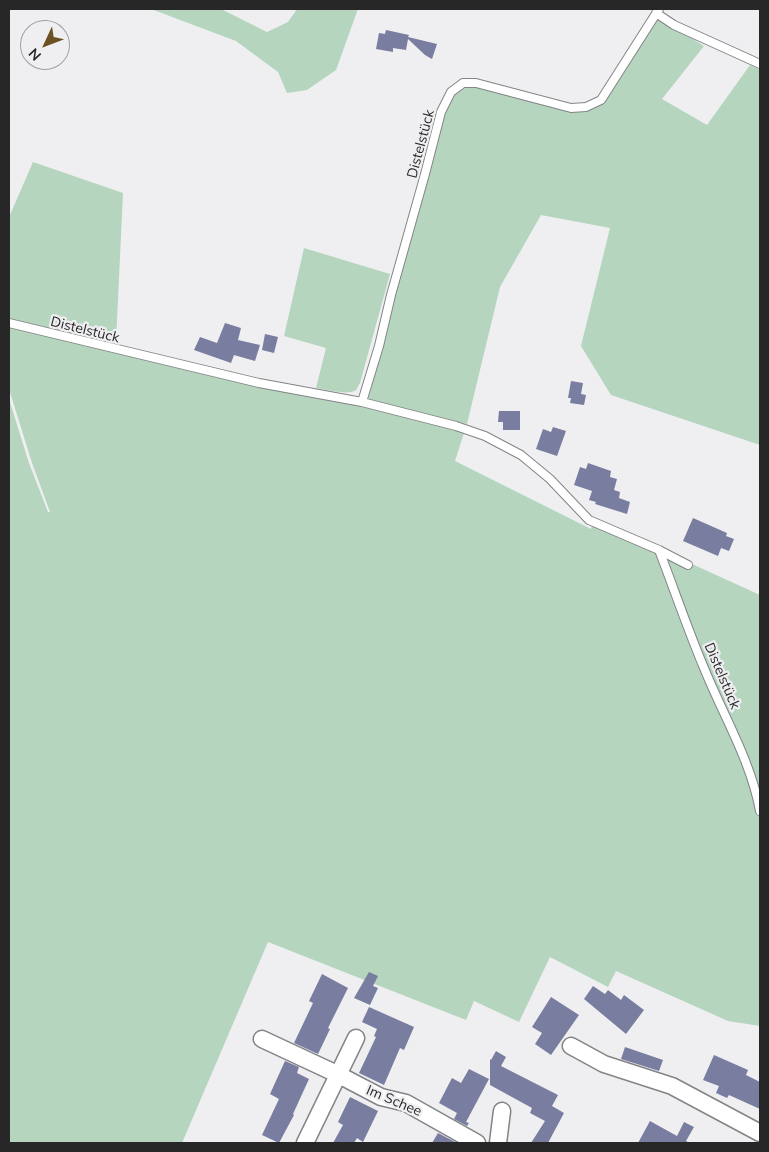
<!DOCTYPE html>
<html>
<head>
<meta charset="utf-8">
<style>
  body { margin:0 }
  #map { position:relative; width:769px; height:1152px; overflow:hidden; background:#efeff2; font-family:Mulish,sans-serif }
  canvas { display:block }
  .frame { position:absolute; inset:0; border:10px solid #272728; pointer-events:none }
  .north { position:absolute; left:20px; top:20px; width:50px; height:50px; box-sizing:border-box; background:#efeff2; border:1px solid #9f9fa1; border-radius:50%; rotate:227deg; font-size:14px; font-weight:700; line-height:20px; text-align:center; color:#272728 }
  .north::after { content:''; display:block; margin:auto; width:18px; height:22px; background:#6c5123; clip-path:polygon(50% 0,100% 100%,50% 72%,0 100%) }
</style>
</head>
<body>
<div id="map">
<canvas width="769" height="1152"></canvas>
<div class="frame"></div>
<div class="north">N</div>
</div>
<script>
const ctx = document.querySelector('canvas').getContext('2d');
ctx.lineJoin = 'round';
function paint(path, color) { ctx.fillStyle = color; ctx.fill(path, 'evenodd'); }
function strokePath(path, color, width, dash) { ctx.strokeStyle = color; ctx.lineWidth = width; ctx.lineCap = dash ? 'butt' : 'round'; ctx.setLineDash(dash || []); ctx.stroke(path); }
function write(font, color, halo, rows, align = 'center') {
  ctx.font = font + ' Mulish,sans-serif'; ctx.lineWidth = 4.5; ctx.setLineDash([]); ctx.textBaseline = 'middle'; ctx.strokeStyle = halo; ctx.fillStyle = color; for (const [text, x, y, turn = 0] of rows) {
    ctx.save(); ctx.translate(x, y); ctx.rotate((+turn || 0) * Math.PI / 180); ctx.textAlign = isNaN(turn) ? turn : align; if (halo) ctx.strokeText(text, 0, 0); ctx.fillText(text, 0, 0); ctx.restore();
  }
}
paint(new Path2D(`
  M 151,9 L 221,9 L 267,32 L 288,22 L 297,9 L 358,9 L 336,70 L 307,90 L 287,93 L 278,72 L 236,41 Z
  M 659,18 L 704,46 L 662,99 L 707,125 L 750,65 L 760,70 L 760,445 L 611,395 L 581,346 L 610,228 L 541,215 L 500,287 L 467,424 L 368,400 L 394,296 L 444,114 C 453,95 453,89 476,86 L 586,110 L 619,75 Z
  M 33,162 L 123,193 L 116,342 L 39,327 L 9,319 L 9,217 Z
  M 304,248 L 390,274 L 360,383 C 358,385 358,388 356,390 C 349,396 324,389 316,388 L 326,348 L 284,336 Z
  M 9,326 C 159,367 314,389 464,433 L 455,461 L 591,529 L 592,524 L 655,551 C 671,591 686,631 702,669 C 723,719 750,767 760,820 L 760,1026 L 728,1021 L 616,971 L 608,987 L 550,957 L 519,1022 L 474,1001 L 466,1020 L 268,942 L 182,1143 L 9,1143 L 9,399 L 29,463 L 48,512 L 50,512 L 32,463 L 9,389 Z
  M 660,552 L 691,567 L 692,564 L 760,595 L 760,805 L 724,709 Z`), '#b5d5bf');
paint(new Path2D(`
  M 386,30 L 409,35 L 408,37 L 437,44 L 432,59 L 425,55 L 408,39 L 406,50 L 393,48 L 393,52 L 376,49 L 379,33 L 385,34 Z
  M 225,323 L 241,328 L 238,340 L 260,345 L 255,361 L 234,355 L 231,363 L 194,350 L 200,337 L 217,343 Z
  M 265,334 L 278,337 L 274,353 L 262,350 Z
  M 571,381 L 583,383 L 581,394 L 586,395 L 584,405 L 570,403 L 571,398 L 568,398 Z
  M 499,411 L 520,411 L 520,430 L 503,430 L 503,422 L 498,422 Z
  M 553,427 L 566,431 L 557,456 L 536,449 L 543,429 L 551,432 Z
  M 588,463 L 611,471 L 610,477 L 617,479 L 614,490 L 620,492 L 619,498 L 630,502 L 627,514 L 595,504 L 596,502 L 589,500 L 592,491 L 574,485 L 580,467 L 586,469 Z
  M 693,518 L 727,533 L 726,536 L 734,539 L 729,551 L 721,548 L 718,556 L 683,541 Z
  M 369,972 L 378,976 L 373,986 L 378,988 L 370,1005 L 354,998 Z
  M 322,974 L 348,988 L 328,1028 L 330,1029 L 318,1054 L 294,1043 L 313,1003 L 309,1001 Z
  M 593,986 L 605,994 L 608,990 L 621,1000 L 624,995 L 644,1010 L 626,1034 L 584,999 Z
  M 551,997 L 579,1015 L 551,1055 L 535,1044 L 542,1033 L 532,1027 Z
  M 369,1007 L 414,1027 L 404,1050 L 400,1048 L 384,1085 L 359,1073 L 376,1037 L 374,1036 L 377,1029 L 362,1022 Z
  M 625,1047 L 663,1060 L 659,1071 L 621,1059 Z
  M 496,1051 L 506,1057 L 501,1066 L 558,1095 L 552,1106 L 564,1113 L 548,1143 L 531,1143 L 545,1121 L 530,1113 L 532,1108 L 490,1085 L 490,1059 L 491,1060 Z
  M 714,1055 L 748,1070 L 746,1075 L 760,1082 L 760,1109 L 729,1095 L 727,1098 L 716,1093 L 719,1086 L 703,1080 Z
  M 285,1061 L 299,1067 L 297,1073 L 309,1079 L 293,1114 L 294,1115 L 279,1143 L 262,1135 L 279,1099 L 270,1094 Z
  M 469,1069 L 489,1079 L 466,1122 L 469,1123 L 467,1126 L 454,1119 L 457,1113 L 439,1103 L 452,1078 L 461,1083 Z
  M 350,1097 L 378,1111 L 363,1142 L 357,1138 L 354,1143 L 333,1143 L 343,1125 L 338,1122 Z
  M 650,1121 L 677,1136 L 684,1122 L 694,1127 L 686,1141 L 690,1143 L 638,1143 Z
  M 438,1133 L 457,1143 L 432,1143 Z`), '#797d9f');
const lane = new Path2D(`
  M 656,13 L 674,25 L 760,64
  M 9,323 L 259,383 L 362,402 L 456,426 L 485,436 L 521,455 L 550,479 L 589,520 L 659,550 L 688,565
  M 362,402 L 379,346 L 391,295 L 425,174 L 441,112 L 451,92 L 463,83 L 476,83 L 571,108 L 586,107 L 601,100 L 659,9
  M 659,550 C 674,589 688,630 704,668 C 723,715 751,761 760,811`);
const street = new Path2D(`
  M 262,1039 L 337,1074 L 381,1097 L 406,1103 L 477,1143
  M 571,1046 L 604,1064 L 672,1086 L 760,1133
  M 305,1143 L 356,1038
  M 498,1143 L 502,1111`);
strokePath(lane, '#838486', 10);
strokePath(street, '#838486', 19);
strokePath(lane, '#fff', 8);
strokePath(street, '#fff', 16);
write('14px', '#272728', '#efeff2', [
  ["Distelstück",421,144,-75],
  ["Distelstück",85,330,14],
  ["Distelstück",722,676,67],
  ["Im Schee",394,1101,23]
]);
</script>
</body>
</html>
